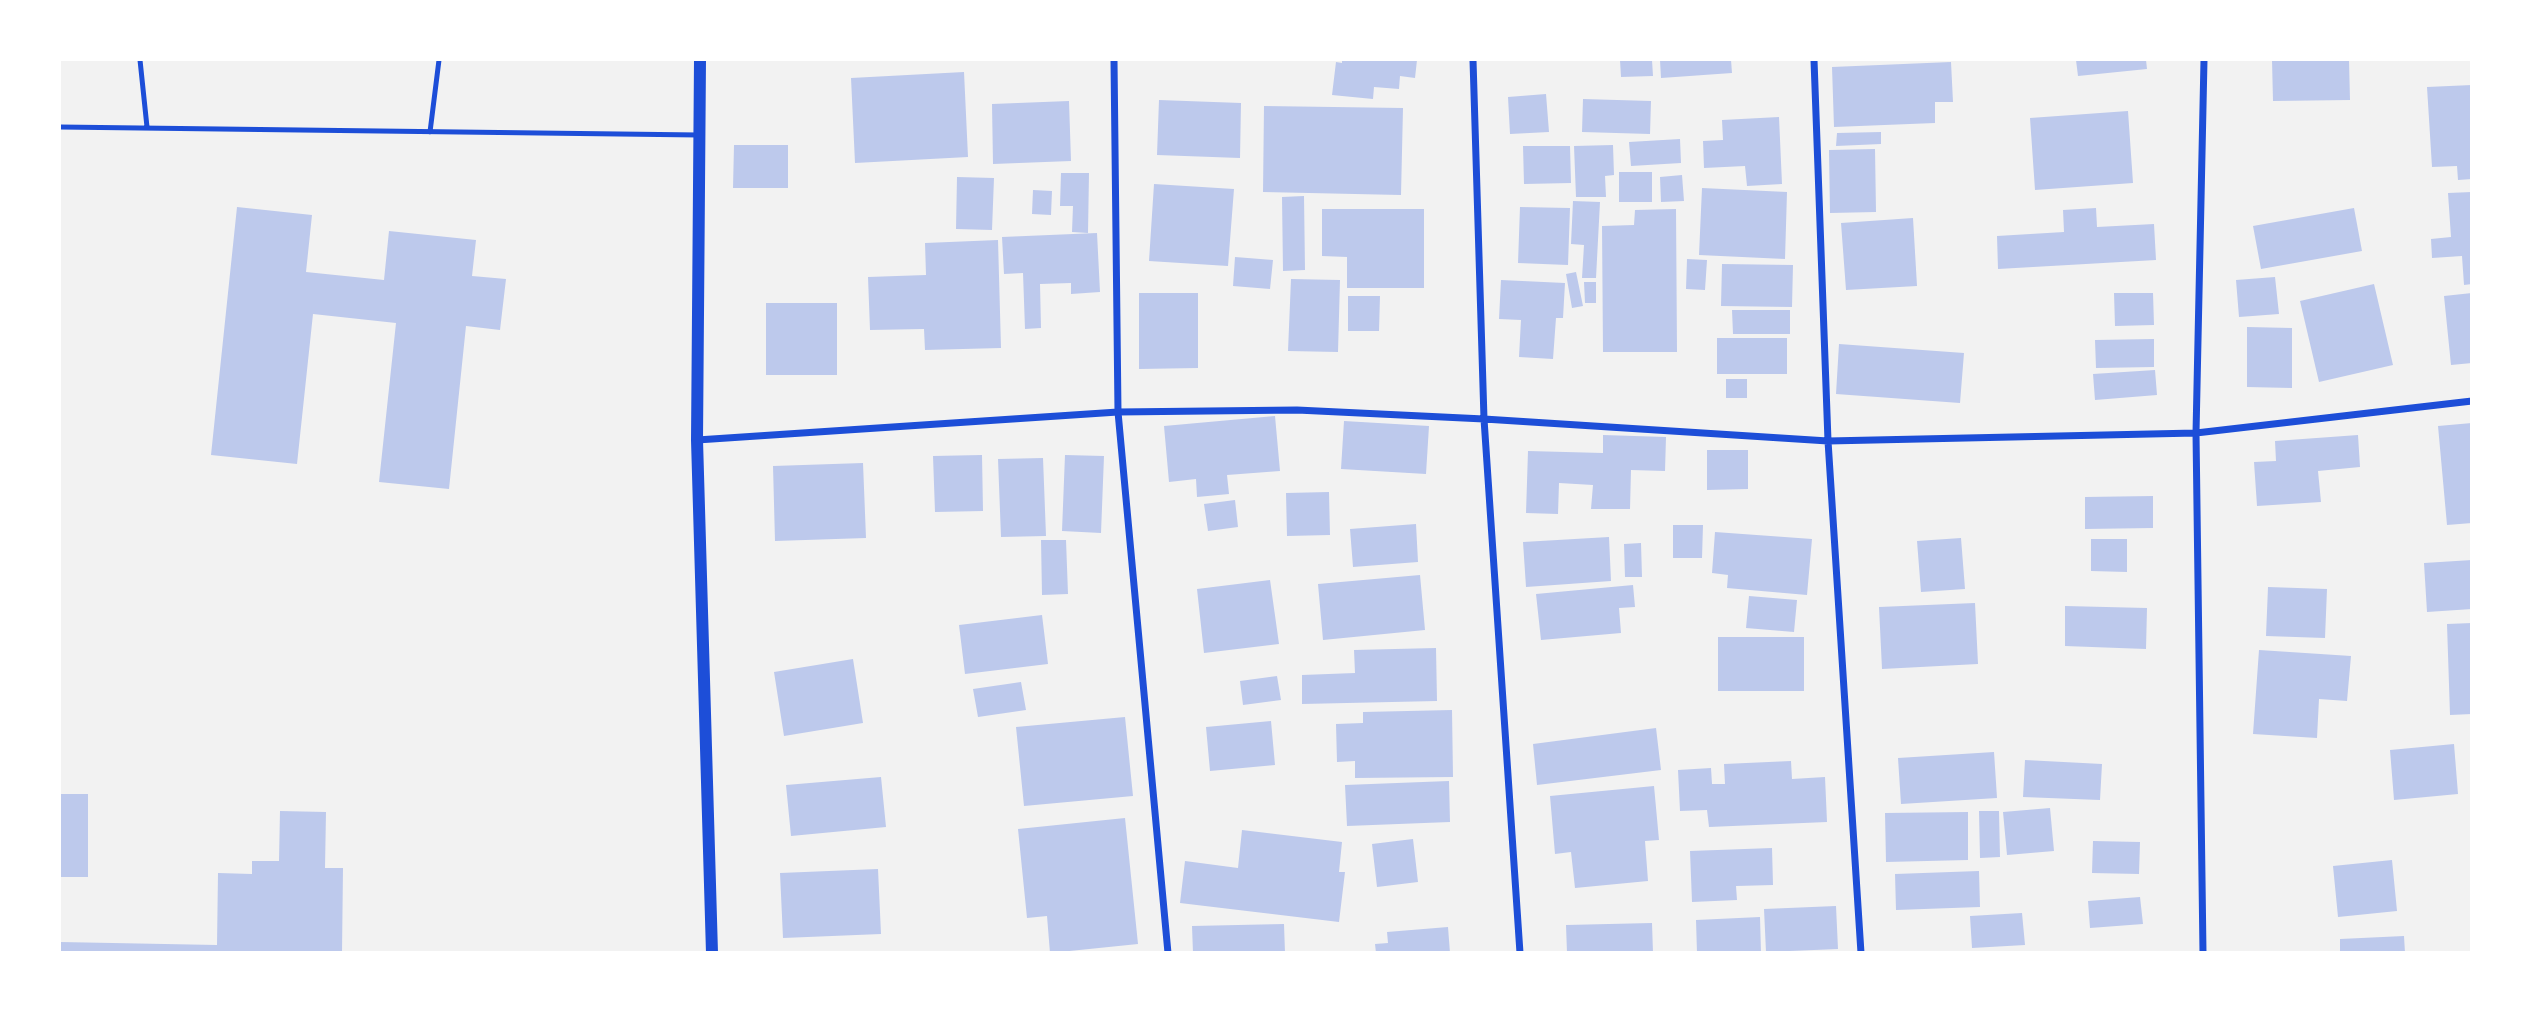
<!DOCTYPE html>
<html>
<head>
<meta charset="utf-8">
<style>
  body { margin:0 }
  #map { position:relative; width:2531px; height:1012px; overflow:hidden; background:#f2f2f2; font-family:"PT Sans",sans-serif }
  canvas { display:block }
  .frame { position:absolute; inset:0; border:61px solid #fff; pointer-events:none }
</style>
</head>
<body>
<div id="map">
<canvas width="2531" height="1012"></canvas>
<div class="frame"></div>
</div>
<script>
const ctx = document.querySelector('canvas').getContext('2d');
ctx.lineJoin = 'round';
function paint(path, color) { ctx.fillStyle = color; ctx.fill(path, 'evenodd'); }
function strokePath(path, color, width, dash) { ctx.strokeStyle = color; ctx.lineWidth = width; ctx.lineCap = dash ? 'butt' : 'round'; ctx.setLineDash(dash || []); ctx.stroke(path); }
paint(new Path2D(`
  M 1342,60 L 1417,60 L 1415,78 L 1400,76 L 1399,89 L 1374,87 L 1373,99 L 1332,95 L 1336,62 L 1342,63 Z
  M 1620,60 L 1652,60 L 1653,76 L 1621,77 Z
  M 1660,60 L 1731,60 L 1732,73 L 1661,78 Z
  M 2076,60 L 2146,60 L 2147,69 L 2078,76 Z
  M 2272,60 L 2349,60 L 2350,100 L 2273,101 Z
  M 1951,62 L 1953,102 L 1935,102 L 1935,123 L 1834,127 L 1832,67 Z
  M 964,72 L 968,157 L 855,163 L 851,78 Z
  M 2472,85 L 2472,179 L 2458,180 L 2457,166 L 2432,167 L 2427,87 Z
  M 1546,94 L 1549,132 L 1510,134 L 1508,97 Z
  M 1583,99 L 1651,101 L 1650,134 L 1582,132 Z
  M 1159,100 L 1241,103 L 1240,158 L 1157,155 Z
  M 1069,101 L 1071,161 L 993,164 L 992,104 Z
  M 1264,106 L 1403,108 L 1401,195 L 1263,192 Z
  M 2128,111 L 2133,183 L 2035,190 L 2030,118 Z
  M 1779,117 L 1782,184 L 1747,186 L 1745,166 L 1704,168 L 1703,141 L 1723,140 L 1722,120 Z
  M 1881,132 L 1881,144 L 1836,146 L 1837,133 Z
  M 1680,139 L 1681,163 L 1631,166 L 1629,142 Z
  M 734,145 L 788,145 L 788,188 L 733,188 Z
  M 1613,145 L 1614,175 L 1605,176 L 1606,197 L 1576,197 L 1574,146 Z
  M 1523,146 L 1570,146 L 1571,183 L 1524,184 Z
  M 1875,149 L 1876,212 L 1830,213 L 1829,150 Z
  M 1619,172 L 1652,172 L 1652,202 L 1619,202 Z
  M 1061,173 L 1089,173 L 1088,233 L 1072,232 L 1073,206 L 1060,206 Z
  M 1682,175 L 1684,201 L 1661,202 L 1660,177 Z
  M 957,177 L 994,178 L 992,230 L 956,229 Z
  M 1154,184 L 1234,189 L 1228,266 L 1149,261 Z
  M 1702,188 L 1787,192 L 1785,259 L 1699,255 Z
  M 1033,190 L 1052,191 L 1051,215 L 1032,214 Z
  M 2472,192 L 2472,284 L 2464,285 L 2462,256 L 2432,258 L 2431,239 L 2451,237 L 2448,193 Z
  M 1304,196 L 1305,270 L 1283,271 L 1282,197 Z
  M 1573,201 L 1600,202 L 1596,278 L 1582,278 L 1584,245 L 1571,244 Z
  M 237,207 L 312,215 L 306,272 L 384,280 L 389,231 L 476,240 L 472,276 L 506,279 L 500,330 L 466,326 L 449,489 L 379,482 L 396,323 L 313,314 L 297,464 L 211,455 Z
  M 1520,207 L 1570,208 L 1568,265 L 1518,263 Z
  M 2096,208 L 2097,227 L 2154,224 L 2156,260 L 1998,269 L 1997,236 L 2064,232 L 2063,210 Z
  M 2354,208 L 2362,251 L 2261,269 L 2253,226 Z
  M 1322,209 L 1424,209 L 1424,288 L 1347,288 L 1347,257 L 1322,256 Z
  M 1676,209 L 1677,352 L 1603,352 L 1602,226 L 1634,225 L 1635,210 Z
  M 1913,218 L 1917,286 L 1846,290 L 1841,223 Z
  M 1097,233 L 1100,292 L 1071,294 L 1071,283 L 1040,284 L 1041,328 L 1025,329 L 1023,273 L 1004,274 L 1002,237 Z
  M 998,240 L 1001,348 L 925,350 L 924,329 L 870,330 L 868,277 L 926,275 L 925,243 Z
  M 1235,257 L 1273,260 L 1270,289 L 1233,286 Z
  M 1687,259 L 1707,260 L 1705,290 L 1686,289 Z
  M 1722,264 L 1793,265 L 1792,307 L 1721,306 Z
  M 1576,272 L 1583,306 L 1572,308 L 1566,274 Z
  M 2275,277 L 2279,314 L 2239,317 L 2236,280 Z
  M 1291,279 L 1340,280 L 1338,352 L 1288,351 Z
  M 1501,280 L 1565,283 L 1563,318 L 1556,318 L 1553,359 L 1519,357 L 1521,320 L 1499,319 Z
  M 1584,282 L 1596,282 L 1596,303 L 1585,303 Z
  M 2374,284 L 2393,365 L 2319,382 L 2300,301 Z
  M 1139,293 L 1198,293 L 1198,368 L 1139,369 Z
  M 2114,293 L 2153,293 L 2154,325 L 2115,326 Z
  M 2472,293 L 2472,363 L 2451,365 L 2444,296 Z
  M 1348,296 L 1380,296 L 1379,331 L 1348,331 Z
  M 766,303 L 837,303 L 837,375 L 766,375 Z
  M 1732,310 L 1790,310 L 1790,334 L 1733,334 Z
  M 2247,327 L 2292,328 L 2292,388 L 2247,387 Z
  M 1717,338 L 1787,338 L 1787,374 L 1717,374 Z
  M 2154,339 L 2154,367 L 2096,368 L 2095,340 Z
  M 1839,344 L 1964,353 L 1960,403 L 1836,394 Z
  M 2155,370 L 2157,395 L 2095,400 L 2093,374 Z
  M 1726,379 L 1747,379 L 1747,398 L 1726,398 Z
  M 1275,416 L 1280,471 L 1227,475 L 1229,494 L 1197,497 L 1196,479 L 1169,482 L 1164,426 Z
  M 1344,421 L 1429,426 L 1426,474 L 1341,469 Z
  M 2472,423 L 2472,523 L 2447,525 L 2438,426 Z
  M 1603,435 L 1666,437 L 1665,471 L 1631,470 L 1630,509 L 1591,509 L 1593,485 L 1559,483 L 1558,514 L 1526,513 L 1528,451 L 1603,453 Z
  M 2358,435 L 2360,467 L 2318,471 L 2321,502 L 2257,506 L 2254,462 L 2276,461 L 2275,441 Z
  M 1707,450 L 1748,450 L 1748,489 L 1707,490 Z
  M 982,455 L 983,511 L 935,512 L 933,456 Z
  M 1065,455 L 1104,456 L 1101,533 L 1062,531 Z
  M 1043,458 L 1046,536 L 1001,537 L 998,459 Z
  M 863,463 L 866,538 L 775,541 L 773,466 Z
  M 1329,492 L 1330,535 L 1287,536 L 1286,493 Z
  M 2153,496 L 2153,528 L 2085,529 L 2085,497 Z
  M 1235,500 L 1238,527 L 1208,531 L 1204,504 Z
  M 1416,524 L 1418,562 L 1353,567 L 1350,529 Z
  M 1673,525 L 1703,525 L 1702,558 L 1673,558 Z
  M 1715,532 L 1812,539 L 1807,595 L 1727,588 L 1728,575 L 1712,573 Z
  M 1609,537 L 1611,581 L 1526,587 L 1523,542 Z
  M 1961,538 L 1965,589 L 1921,592 L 1917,541 Z
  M 2091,539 L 2127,539 L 2127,572 L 2091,571 Z
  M 1041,540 L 1066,540 L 1068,594 L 1042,595 Z
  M 1641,543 L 1642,577 L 1625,577 L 1624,544 Z
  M 2472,560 L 2472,609 L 2427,612 L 2424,563 Z
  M 1420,575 L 1425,630 L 1323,640 L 1318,584 Z
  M 1270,580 L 1279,644 L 1204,653 L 1197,589 Z
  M 1633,585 L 1635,607 L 1619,608 L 1621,633 L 1541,640 L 1536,594 Z
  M 2268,587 L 2327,589 L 2325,638 L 2266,636 Z
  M 1749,596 L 1797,600 L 1794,632 L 1746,628 Z
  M 1975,603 L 1978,664 L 1882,669 L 1879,607 Z
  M 2065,606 L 2147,608 L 2146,649 L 2065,646 Z
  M 1042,615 L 1048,664 L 965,674 L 959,625 Z
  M 2472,623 L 2472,714 L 2450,715 L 2447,624 Z
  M 1718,637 L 1804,637 L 1804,691 L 1718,691 Z
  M 1436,648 L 1437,701 L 1302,704 L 1302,675 L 1355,673 L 1354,650 Z
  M 2259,650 L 2351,656 L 2347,701 L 2319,699 L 2317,738 L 2253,734 Z
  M 853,659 L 863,723 L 784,736 L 774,672 Z
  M 1277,676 L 1281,700 L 1243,705 L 1240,681 Z
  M 1021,682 L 1026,710 L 978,717 L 973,689 Z
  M 1452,710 L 1453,777 L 1355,778 L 1355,761 L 1337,762 L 1336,724 L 1363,723 L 1363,712 Z
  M 1125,717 L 1133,796 L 1024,806 L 1016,727 Z
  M 1271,721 L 1275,765 L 1210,771 L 1206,727 Z
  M 1656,728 L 1661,770 L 1537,785 L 1533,744 Z
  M 2454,744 L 2458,794 L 2394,800 L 2390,750 Z
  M 1994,752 L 1997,798 L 1901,804 L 1898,758 Z
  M 2025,760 L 2102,764 L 2100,800 L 2023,797 Z
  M 1791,761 L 1792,779 L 1825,777 L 1827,822 L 1709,827 L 1707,810 L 1680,811 L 1678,770 L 1711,768 L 1712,784 L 1725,784 L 1724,764 Z
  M 881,777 L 886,827 L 791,836 L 786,785 Z
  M 1449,781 L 1450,822 L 1347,826 L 1345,785 Z
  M 1654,786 L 1659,840 L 1645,841 L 1648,881 L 1575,888 L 1571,852 L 1555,854 L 1550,796 Z
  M 60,794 L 88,794 L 88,877 L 60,877 Z
  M 2050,808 L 2054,851 L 2007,855 L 2003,812 Z
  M 280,811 L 326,812 L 325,868 L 343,868 L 342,953 L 60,953 L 60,942 L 217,945 L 218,873 L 252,874 L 252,861 L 279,861 Z
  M 1979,811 L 1999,811 L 2000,857 L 1980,858 Z
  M 1968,812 L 1968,860 L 1886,862 L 1885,813 Z
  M 1125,818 L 1138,944 L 1050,953 L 1047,916 L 1027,918 L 1018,829 Z
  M 1242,830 L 1342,842 L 1339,872 L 1345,872 L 1339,922 L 1180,903 L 1185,861 L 1238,868 Z
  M 1413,839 L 1418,882 L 1377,887 L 1372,844 Z
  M 2093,841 L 2140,842 L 2139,874 L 2092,873 Z
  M 1772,848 L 1773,885 L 1736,886 L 1737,900 L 1692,902 L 1690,851 Z
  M 2392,860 L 2397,911 L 2338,917 L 2333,866 Z
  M 878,869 L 881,934 L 783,938 L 780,873 Z
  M 1979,871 L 1980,907 L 1896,910 L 1895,874 Z
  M 2140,897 L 2143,924 L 2090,928 L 2088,901 Z
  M 1836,906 L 1838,949 L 1766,952 L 1764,909 Z
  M 2022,913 L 2025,945 L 1972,948 L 1970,916 Z
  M 1760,917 L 1761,953 L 1697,953 L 1696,920 Z
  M 1652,923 L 1653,953 L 1567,953 L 1566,925 Z
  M 1284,924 L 1285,953 L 1193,953 L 1192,926 Z
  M 1448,927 L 1450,953 L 1376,953 L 1375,944 L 1388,943 L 1387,932 Z
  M 2404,936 L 2405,953 L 2340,953 L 2340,939 Z`), '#bdc9ec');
strokePath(new Path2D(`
  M 140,60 L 147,127
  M 60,127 L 699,135
  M 430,132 L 439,60`), '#1d4ed8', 5);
strokePath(new Path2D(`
  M 1114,60 L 1118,412 L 1168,953
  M 1473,60 L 1484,419 L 1520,953
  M 1814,60 L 1828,441 L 1861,953
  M 697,440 L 1118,412 L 1297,410 L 1484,419 L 1828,441 L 2196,433 L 2472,401
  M 2203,953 L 2196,433 L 2204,60`), '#1d4ed8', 7);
strokePath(new Path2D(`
  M 700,60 L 697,440 L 712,953`), '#1d4ed8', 12);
</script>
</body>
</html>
